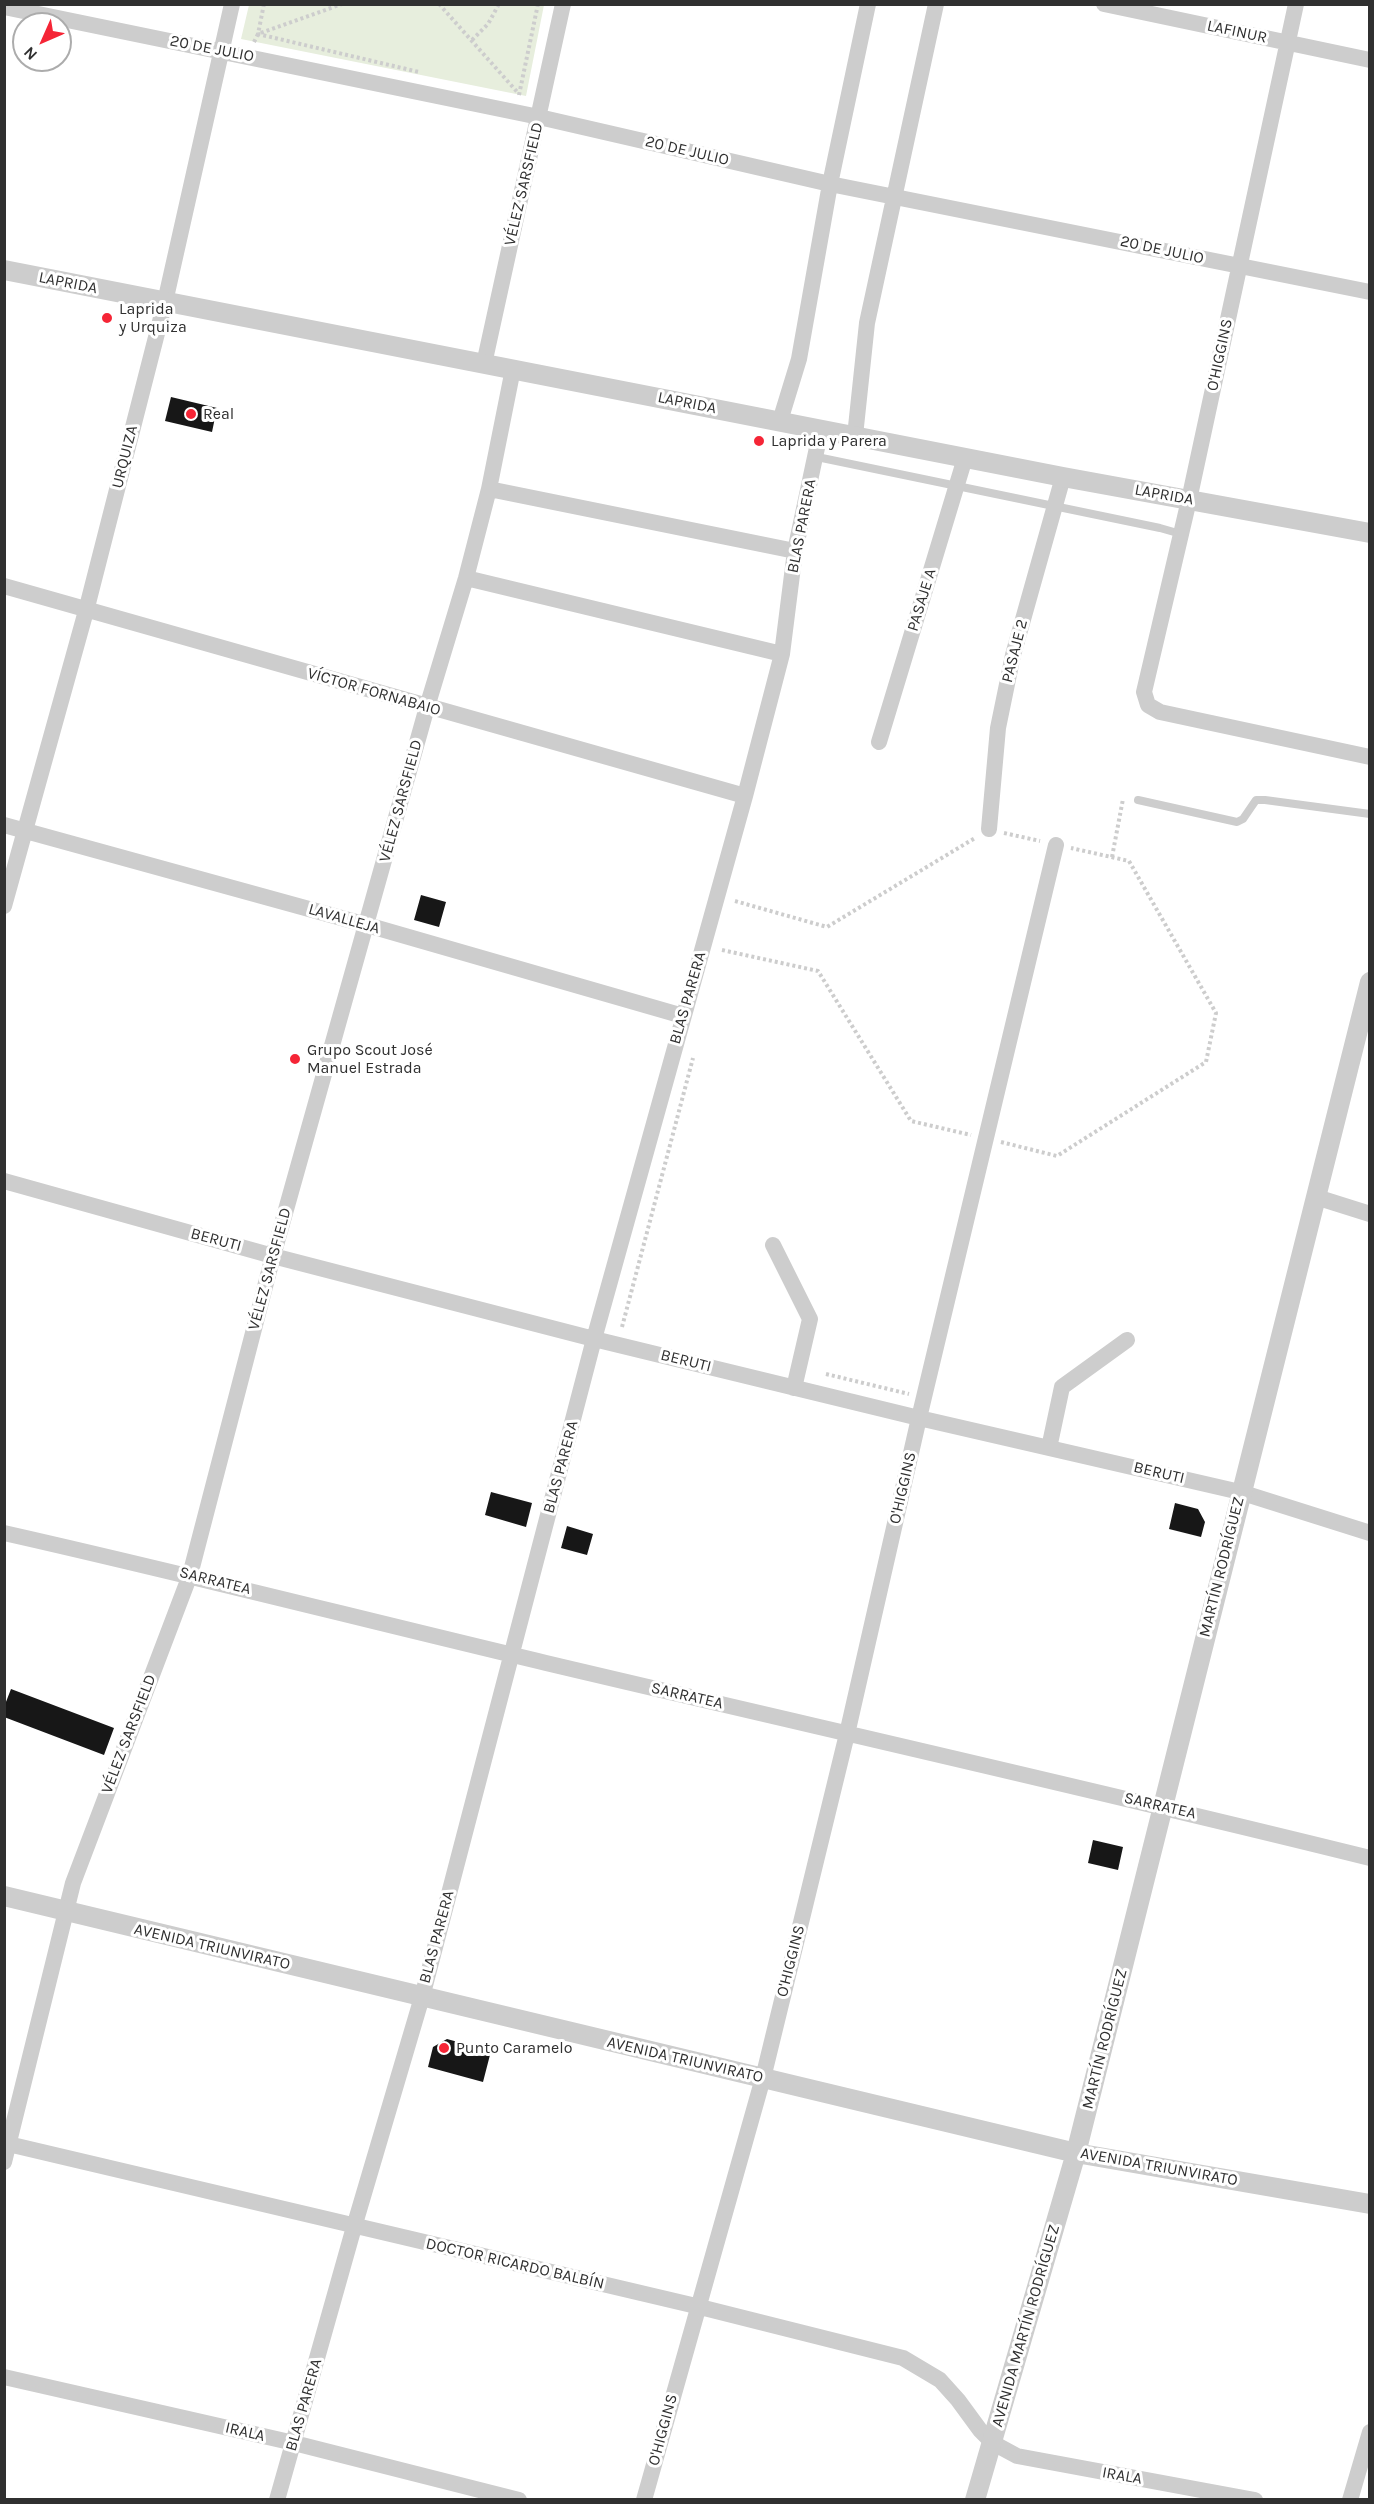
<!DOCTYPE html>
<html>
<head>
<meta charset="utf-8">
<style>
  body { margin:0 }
  #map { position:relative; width:1374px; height:2504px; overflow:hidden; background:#fff; font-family:Karla,sans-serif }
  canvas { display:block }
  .frame { position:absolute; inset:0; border:6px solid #303030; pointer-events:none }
  .north { position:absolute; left:12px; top:12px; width:60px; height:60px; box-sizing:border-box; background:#fff; border:2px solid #acacac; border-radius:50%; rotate:225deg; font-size:16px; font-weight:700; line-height:24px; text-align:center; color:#303030 }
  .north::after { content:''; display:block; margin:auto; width:21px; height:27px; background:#f52536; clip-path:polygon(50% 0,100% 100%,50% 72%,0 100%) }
</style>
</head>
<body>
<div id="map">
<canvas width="1374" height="2504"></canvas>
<div class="frame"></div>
<div class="north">N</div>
</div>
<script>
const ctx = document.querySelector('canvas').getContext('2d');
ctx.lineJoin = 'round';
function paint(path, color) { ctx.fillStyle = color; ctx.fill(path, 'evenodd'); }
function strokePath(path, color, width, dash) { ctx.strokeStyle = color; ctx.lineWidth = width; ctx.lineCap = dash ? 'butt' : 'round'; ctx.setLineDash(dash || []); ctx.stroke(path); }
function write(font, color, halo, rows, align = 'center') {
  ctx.font = font + ' Karla,sans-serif'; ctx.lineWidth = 6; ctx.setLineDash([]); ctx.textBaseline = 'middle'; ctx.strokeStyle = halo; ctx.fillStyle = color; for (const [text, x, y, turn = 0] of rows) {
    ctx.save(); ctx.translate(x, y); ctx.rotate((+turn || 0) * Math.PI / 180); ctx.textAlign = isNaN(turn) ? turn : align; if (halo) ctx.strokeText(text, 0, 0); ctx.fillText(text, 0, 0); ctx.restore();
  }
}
paint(new Path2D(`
  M 249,5 L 249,4 L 544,5 L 526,96 L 241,39 Z`), '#e7eedd');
paint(new Path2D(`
  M 171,397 L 217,408 L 212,432 L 165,421 Z
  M 421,895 L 446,902 L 439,927 L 414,920 Z
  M 491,1492 L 532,1503 L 526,1527 L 485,1515 Z
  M 1175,1503 L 1198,1509 L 1205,1522 L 1201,1537 L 1169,1529 Z
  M 567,1526 L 593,1534 L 587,1555 L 561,1548 Z
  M 11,1689 L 114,1728 L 104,1755 L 4,1717 L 4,1707 Z
  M 1093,1840 L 1123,1847 L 1118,1870 L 1088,1863 Z
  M 447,2039 L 491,2051 L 483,2082 L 428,2067 L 433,2047 Z`), '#171717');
strokePath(new Path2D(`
  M 264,4 L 258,34 L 419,72
  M 439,4 L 519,94
  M 472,40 L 488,24 L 499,4
  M 254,42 L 258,34 L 342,4
  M 519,95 L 538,4
  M 1004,833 L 1040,841
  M 1112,857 L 1123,799
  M 735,901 L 827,927 L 975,838
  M 722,950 L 818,971 L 911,1121 L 971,1135
  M 1001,1142 L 1057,1156 L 1206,1062 L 1216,1013 L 1129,861 L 1071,848
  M 622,1327 L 693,1058
  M 826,1374 L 909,1394`), '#cdcdcd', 4, [3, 3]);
strokePath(new Path2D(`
  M 817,457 L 1160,528 L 1181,534
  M 1138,800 L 1237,822 L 1243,819 L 1256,800 L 1265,800 L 1370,814`), '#cdcdcd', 8);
strokePath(new Path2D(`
  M 1104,4 L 1370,60
  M 1296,4 L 1189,500 L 1144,692 L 1148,705 L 1160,712 L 1370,757
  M 4,7 L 539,117 L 830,184 L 1370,292
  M 484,364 L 563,4
  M 780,421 L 799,359 L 830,184 L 868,4
  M 855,436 L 867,323 L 936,4
  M 489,489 L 795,551
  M 466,578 L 782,654
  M 4,586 L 745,796
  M 879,742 L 965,458
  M 4,825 L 367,925 L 683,1016
  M 989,829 L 998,728 L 1013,655 L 1063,477
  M 4,906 L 86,611 L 165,302 L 232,4
  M 4,1181 L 273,1256 L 594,1339 L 919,1418 L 1240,1492 L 1370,1533
  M 1316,1197 L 1370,1214
  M 773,1245 L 810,1319 L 794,1388
  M 1049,1448 L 1062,1387 L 1127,1340
  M 4,1533 C 186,1574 365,1620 546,1663 C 821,1728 1096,1790 1370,1858
  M 4,2143 L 696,2306 L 903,2358 L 940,2380 L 958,2400 L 980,2430 L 993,2443 L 1017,2456 L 1255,2500
  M 4,2162 L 73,1883 L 190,1575 L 273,1256 L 427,707 L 466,578 L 489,489 L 513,369
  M 4,2377 L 294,2443 L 519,2500
  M 277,2500 L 354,2227 L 422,1997 L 594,1339 L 745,796 L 782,654 L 795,551 L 821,429
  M 644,2500 L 763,2078 L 847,1734 L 919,1418 L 1056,845
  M 1350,2500 L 1370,2432`), '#cdcdcd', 16);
strokePath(new Path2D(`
  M 4,270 L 1063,477 L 1370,533
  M 4,1896 L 1076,2153 L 1370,2204
  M 975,2500 L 1076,2153 L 1370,982`), '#cdcdcd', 20);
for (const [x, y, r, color] of [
  [107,318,6,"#f52536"],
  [191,414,6,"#f52536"],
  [759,441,6,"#f52536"],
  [295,1059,6,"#f52536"],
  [444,2048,6,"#f52536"]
]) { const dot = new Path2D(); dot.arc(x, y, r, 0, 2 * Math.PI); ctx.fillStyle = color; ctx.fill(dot); strokePath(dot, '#fff', 2); }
write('16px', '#303030', '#fff', [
  ["LAFINUR",1237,32,12],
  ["20 DE JULIO",212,49,11],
  ["20 DE JULIO",687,151,13],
  ["VÉLEZ SARSFIELD",524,184,-77],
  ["20 DE JULIO",1162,250,12],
  ["LAPRIDA",68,283,11],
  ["O'HIGGINS",1220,355,-78],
  ["LAPRIDA",687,403,11],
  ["URQUIZA",125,457,-76],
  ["LAPRIDA",1164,495,10],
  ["BLAS PARERA",802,526,-79],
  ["PASAJE A",922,600,-73],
  ["PASAJE 2",1015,651,-76],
  ["VÍCTOR FORNABAIO",374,692,16],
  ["VÉLEZ SARSFIELD",401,801,-75],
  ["LAVALLEJA",344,919,16],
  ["BLAS PARERA",688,998,-74],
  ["BERUTI",216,1240,15],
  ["VÉLEZ SARSFIELD",270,1269,-75],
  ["BERUTI",686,1361,14],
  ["BLAS PARERA",561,1467,-75],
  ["BERUTI",1159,1473,13],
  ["O'HIGGINS",903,1488,-77],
  ["MARTÍN RODRÍGUEZ",1222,1567,-76],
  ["SARRATEA",215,1581,14],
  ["SARRATEA",687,1696,13],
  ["VÉLEZ SARSFIELD",129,1734,-69],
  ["SARRATEA",1160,1806,13],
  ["BLAS PARERA",437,1937,-75],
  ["AVENIDA TRIUNVIRATO",212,1947,13],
  ["O'HIGGINS",791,1961,-76],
  ["MARTÍN RODRÍGUEZ",1105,2039,-76],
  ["AVENIDA TRIUNVIRATO",685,2060,13],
  ["AVENIDA TRIUNVIRATO",1159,2167,10],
  ["DOCTOR RICARDO BALBÍN",515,2264,13],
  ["AVENIDA MARTÍN RODRÍGUEZ",1026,2326,-74],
  ["BLAS PARERA",304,2405,-74],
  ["O'HIGGINS",663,2430,-75],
  ["IRALA",245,2432,13],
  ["IRALA",1122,2476,10]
]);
write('16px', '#303030', '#fff', [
  ["Laprida",119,309],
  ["y Urquiza",119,327],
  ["Real",203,414],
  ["Laprida y Parera",771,441],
  ["Grupo Scout José",307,1050],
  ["Manuel Estrada",307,1068],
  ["Punto Caramelo",456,2048]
], 'left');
</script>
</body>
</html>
